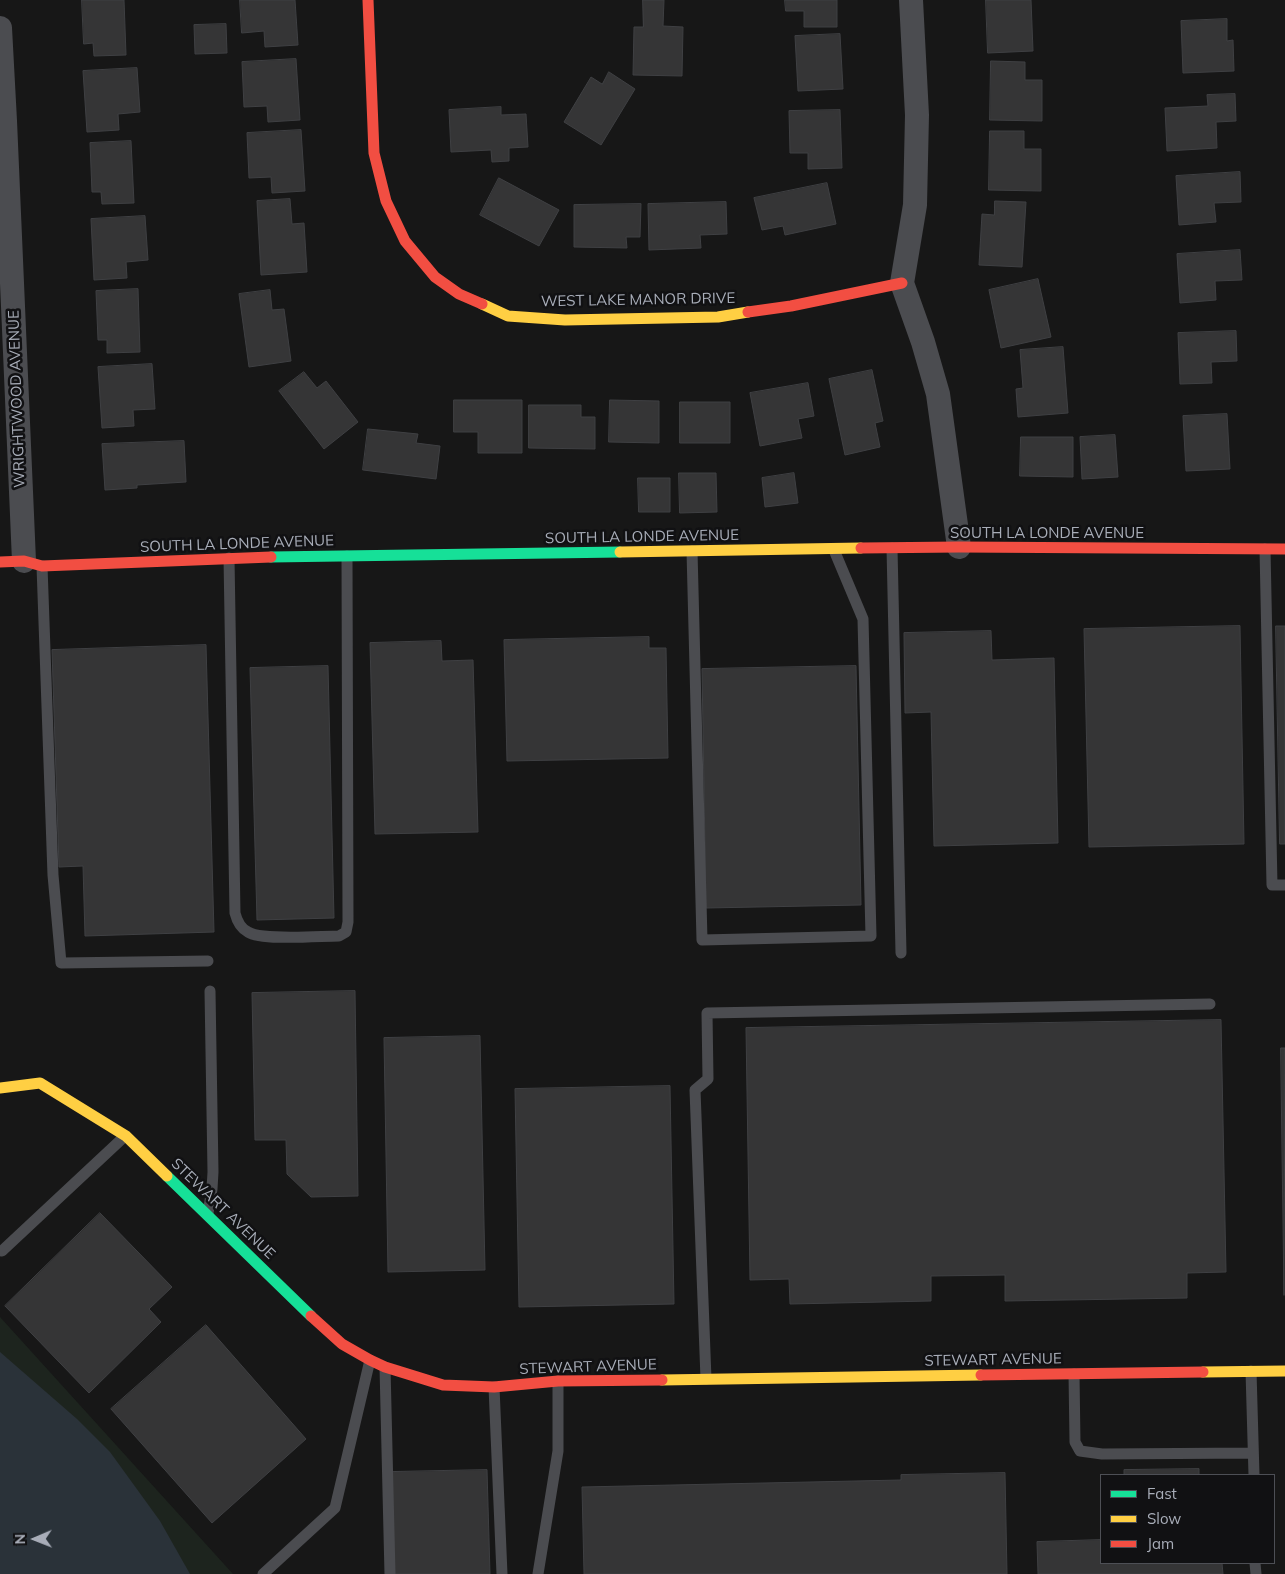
<!DOCTYPE html>
<html>
<head>
<meta charset="utf-8">
<style>
  body { margin:0 }
  #map { position:relative; width:1285px; height:1574px; overflow:hidden; background:#171717; font-family:Mulish,sans-serif }
  canvas { display:block }
  .legend { position:absolute; left:1100px; top:1474px; width:175px; height:90px; box-sizing:border-box; background:#111113; border:1px solid #4d4f55; margin:0; padding:6px 9px; list-style:none; font-size:15px; color:#a8adb8 }
  .legend li { display:flex; align-items:center; gap:10px; height:25px }
  .legend b { width:25px; border:1px solid #4d4f55 }
  .north { position:absolute; left:10px; top:1514px; width:50px; height:50px; -webkit-text-stroke:4px #111113; paint-order:stroke; rotate:269deg; font-size:14px; font-weight:700; line-height:20px; text-align:center; color:#a8adb8 }
  .north::after { content:''; display:block; margin:auto; width:18px; height:22px; background:#a8adb8; clip-path:polygon(50% 0,100% 100%,50% 72%,0 100%) }
</style>
</head>
<body>
<div id="map">
<canvas width="1285" height="1574"></canvas>
<ul class="legend">
<li><b style="height:6px;background:#16e098"></b>Fast</li>
<li><b style="height:6px;background:#ffcf43"></b>Slow</li>
<li><b style="height:6px;background:#f24e42"></b>Jam</li>
</ul>
<div class="north">N</div>
</div>
<script>
const ctx = document.querySelector('canvas').getContext('2d');
ctx.lineJoin = 'round';
function paint(path, color) { ctx.fillStyle = color; ctx.fill(path, 'evenodd'); }
function strokePath(path, color, width, dash) { ctx.strokeStyle = color; ctx.lineWidth = width; ctx.lineCap = dash ? 'butt' : 'round'; ctx.setLineDash(dash || []); ctx.stroke(path); }
function write(font, color, halo, rows, align = 'center') {
  ctx.font = font + ' Mulish,sans-serif'; ctx.lineWidth = 5; ctx.setLineDash([]); ctx.textBaseline = 'middle'; ctx.strokeStyle = halo; ctx.fillStyle = color; for (const [text, x, y, turn = 0] of rows) {
    ctx.save(); ctx.translate(x, y); ctx.rotate((+turn || 0) * Math.PI / 180); ctx.textAlign = isNaN(turn) ? turn : align; if (halo) ctx.strokeText(text, 0, 0); ctx.fillText(text, 0, 0); ctx.restore();
  }
}
paint(new Path2D(`
  M 0,1317 L 233,1574 L 0,1574 Z`), '#1d241e');
paint(new Path2D(`
  M 0,1352 L 77,1419 L 110,1452 L 160,1521 L 190,1574 L 0,1574 Z`), '#2a3239');
const building = new Path2D(`
  M 82,0 L 124,0 L 126,55 L 94,56 L 93,43 L 84,44 Z
  M 240,0 L 295,0 L 298,45 L 265,47 L 264,31 L 242,33 Z
  M 643,0 L 664,0 L 663,26 L 683,27 L 682,76 L 633,75 L 634,27 L 643,27 Z
  M 785,0 L 837,0 L 837,27 L 804,27 L 804,11 L 786,11 Z
  M 986,0 L 1031,0 L 1033,51 L 988,53 Z
  M 1227,19 L 1227,41 L 1233,40 L 1234,71 L 1183,73 L 1181,21 Z
  M 226,24 L 227,53 L 195,54 L 194,25 Z
  M 840,34 L 843,89 L 798,91 L 795,36 Z
  M 296,59 L 300,120 L 268,122 L 267,106 L 244,107 L 242,62 Z
  M 991,61 L 1025,62 L 1025,80 L 1042,80 L 1042,121 L 990,120 Z
  M 137,68 L 140,112 L 118,114 L 119,130 L 87,132 L 83,71 Z
  M 609,72 L 635,89 L 601,145 L 564,122 L 591,77 L 602,84 Z
  M 1235,94 L 1236,121 L 1216,122 L 1217,148 L 1167,151 L 1165,108 L 1208,106 L 1207,95 Z
  M 501,107 L 501,115 L 526,114 L 528,147 L 509,148 L 509,161 L 492,162 L 491,150 L 451,152 L 449,110 Z
  M 840,110 L 842,168 L 808,169 L 808,153 L 790,153 L 789,111 Z
  M 301,130 L 305,191 L 272,193 L 271,177 L 249,178 L 247,133 Z
  M 990,131 L 1024,131 L 1024,149 L 1041,149 L 1041,191 L 989,190 Z
  M 131,141 L 134,203 L 102,204 L 101,192 L 92,192 L 90,143 Z
  M 1240,172 L 1241,202 L 1214,203 L 1216,222 L 1179,225 L 1176,176 Z
  M 499,178 L 559,210 L 539,246 L 480,215 Z
  M 827,183 L 836,224 L 785,235 L 783,226 L 762,230 L 754,198 Z
  M 290,199 L 292,224 L 304,223 L 307,272 L 261,275 L 257,201 Z
  M 995,201 L 1026,202 L 1022,267 L 979,265 L 982,214 L 994,215 Z
  M 726,202 L 727,234 L 700,235 L 701,248 L 649,250 L 648,204 Z
  M 641,204 L 640,237 L 626,237 L 627,248 L 574,247 L 574,205 Z
  M 145,216 L 148,260 L 126,262 L 127,278 L 94,280 L 91,219 Z
  M 1240,250 L 1242,280 L 1215,281 L 1216,300 L 1180,303 L 1177,254 Z
  M 1038,279 L 1051,337 L 1001,348 L 989,290 Z
  M 138,289 L 140,352 L 107,353 L 107,340 L 98,340 L 96,291 Z
  M 270,290 L 272,310 L 284,309 L 291,361 L 249,367 L 239,294 Z
  M 1236,331 L 1237,361 L 1211,362 L 1212,383 L 1180,384 L 1178,333 Z
  M 1063,347 L 1068,413 L 1018,417 L 1016,389 L 1023,388 L 1020,350 Z
  M 152,364 L 155,409 L 133,410 L 134,426 L 102,428 L 98,367 Z
  M 872,370 L 883,421 L 875,423 L 880,447 L 845,455 L 829,379 Z
  M 304,372 L 317,388 L 326,381 L 358,422 L 324,449 L 279,391 Z
  M 808,383 L 814,416 L 798,419 L 802,438 L 760,446 L 750,393 Z
  M 454,400 L 522,400 L 522,453 L 478,453 L 478,432 L 454,432 Z
  M 610,400 L 659,401 L 659,443 L 609,442 Z
  M 680,402 L 730,402 L 730,443 L 680,443 Z
  M 529,405 L 581,405 L 581,417 L 595,417 L 595,449 L 529,448 Z
  M 1227,414 L 1230,469 L 1186,471 L 1183,416 Z
  M 368,429 L 418,434 L 416,443 L 440,446 L 436,479 L 363,470 Z
  M 1115,435 L 1118,477 L 1082,479 L 1080,437 Z
  M 1021,437 L 1073,437 L 1073,477 L 1020,476 Z
  M 184,441 L 186,482 L 137,485 L 137,488 L 105,490 L 102,444 Z
  M 679,473 L 716,473 L 717,512 L 680,513 Z
  M 794,473 L 798,503 L 765,507 L 762,478 Z
  M 638,478 L 670,478 L 670,512 L 639,512 Z
  M 1240,626 L 1244,844 L 1089,847 L 1084,629 Z
  M 1276,626 L 1285,626 L 1285,844 L 1280,844 Z
  M 991,631 L 992,660 L 1054,658 L 1058,843 L 934,846 L 931,712 L 905,713 L 904,633 Z
  M 649,637 L 649,648 L 666,648 L 668,758 L 507,761 L 504,640 Z
  M 441,641 L 442,661 L 473,660 L 478,832 L 375,834 L 370,643 Z
  M 206,645 L 214,932 L 85,936 L 83,866 L 59,867 L 52,650 Z
  M 328,666 L 334,918 L 257,920 L 250,668 Z
  M 856,666 L 861,905 L 706,908 L 702,669 Z
  M 355,991 L 358,1196 L 311,1197 L 287,1174 L 286,1140 L 255,1140 L 252,993 Z
  M 1221,1020 L 1226,1272 L 1187,1273 L 1187,1298 L 1005,1301 L 1005,1275 L 931,1276 L 931,1301 L 790,1304 L 789,1279 L 750,1280 L 746,1028 Z
  M 480,1036 L 485,1270 L 388,1272 L 384,1038 Z
  M 1281,1048 L 1285,1048 L 1284,1295 Z
  M 670,1086 L 674,1304 L 519,1307 L 515,1089 Z
  M 100,1213 L 172,1287 L 149,1309 L 161,1322 L 89,1393 L 5,1306 Z
  M 206,1325 L 306,1439 L 212,1523 L 111,1409 Z
  M 1199,1469 L 1199,1475 L 1124,1475 L 1124,1470 Z
  M 487,1470 L 490,1574 L 394,1574 L 391,1472 Z
  M 1005,1473 L 1007,1574 L 584,1574 L 582,1487 L 901,1480 L 901,1475 Z
  M 1101,1540 L 1101,1563 L 1222,1563 L 1223,1574 L 1038,1574 L 1037,1542 Z`);
paint(building, '#353536');
strokePath(building, '#3f4043', 1);
strokePath(new Path2D(`
  M 892,548 L 901,953
  M 1265,549 L 1272,885 L 1285,885
  M 692,551 L 702,940 L 871,936 L 863,619 L 834,550
  M 229,558 L 235,913 C 237,921 240,928 248,932 C 262,941 320,936 339,936 L 346,932 L 348,922 L 347,556
  M 42,566 L 53,875 L 61,963 L 208,961
  M 208,1213 L 212,1189 L 213,1172 L 210,991
  M 2,1251 L 125,1136
  M 385,1367 L 390,1574
  M 1251,1371 L 1254,1475
  M 1074,1374 L 1075,1442 L 1080,1451 L 1102,1454 L 1253,1453
  M 706,1379 L 695,1090 L 708,1079 L 707,1013 L 1210,1004
  M 494,1387 L 502,1574
  M 1255,1563 L 1256,1574
  M 263,1574 L 335,1508 L 370,1360
  M 538,1574 L 558,1451 L 558,1381`), '#4b4c50', 11);
strokePath(new Path2D(`
  M 911,0 L 917,115 L 915,205 L 902,283 L 923,342 L 938,394 L 959,547
  M 0,28 L 5,121 L 24,561`), '#4b4c50', 24);
strokePath(new Path2D(`
  M 271,557 L 620,552
  M 167,1176 L 311,1316`), '#16e098', 11);
strokePath(new Path2D(`
  M 482,304 L 508,316 L 565,320 L 718,317 L 748,312
  M 620,552 L 861,548
  M 0,1088 L 40,1083 L 126,1136 L 167,1176
  M 1203,1372 L 1285,1371
  M 662,1380 L 981,1375`), '#ffcf43', 11);
strokePath(new Path2D(`
  M 368,0 L 374,153 L 386,201 L 405,241 L 435,277 L 459,294 L 482,304
  M 748,312 L 791,306 L 902,283
  M 861,548 L 959,547 L 1285,549
  M 0,562 L 24,561 L 42,566 L 271,557
  M 311,1316 L 342,1344 L 370,1360 L 385,1367 L 443,1385 L 494,1387 L 558,1381 L 662,1380
  M 981,1375 L 1203,1372`), '#f24e42', 11);
write('15px', '#a8adb8', '#111113', [
  ["WEST LAKE MANOR DRIVE",638,300,-1],
  ["WRIGHTWOOD AVENUE",17,399,-92],
  ["SOUTH LA LONDE AVENUE",1047,533],
  ["SOUTH LA LONDE AVENUE",642,537,-1],
  ["SOUTH LA LONDE AVENUE",237,544,-2],
  ["STEWART AVENUE",223,1209,44],
  ["STEWART AVENUE",993,1360,-1],
  ["STEWART AVENUE",588,1367,-2]
]);
</script>
</body>
</html>
